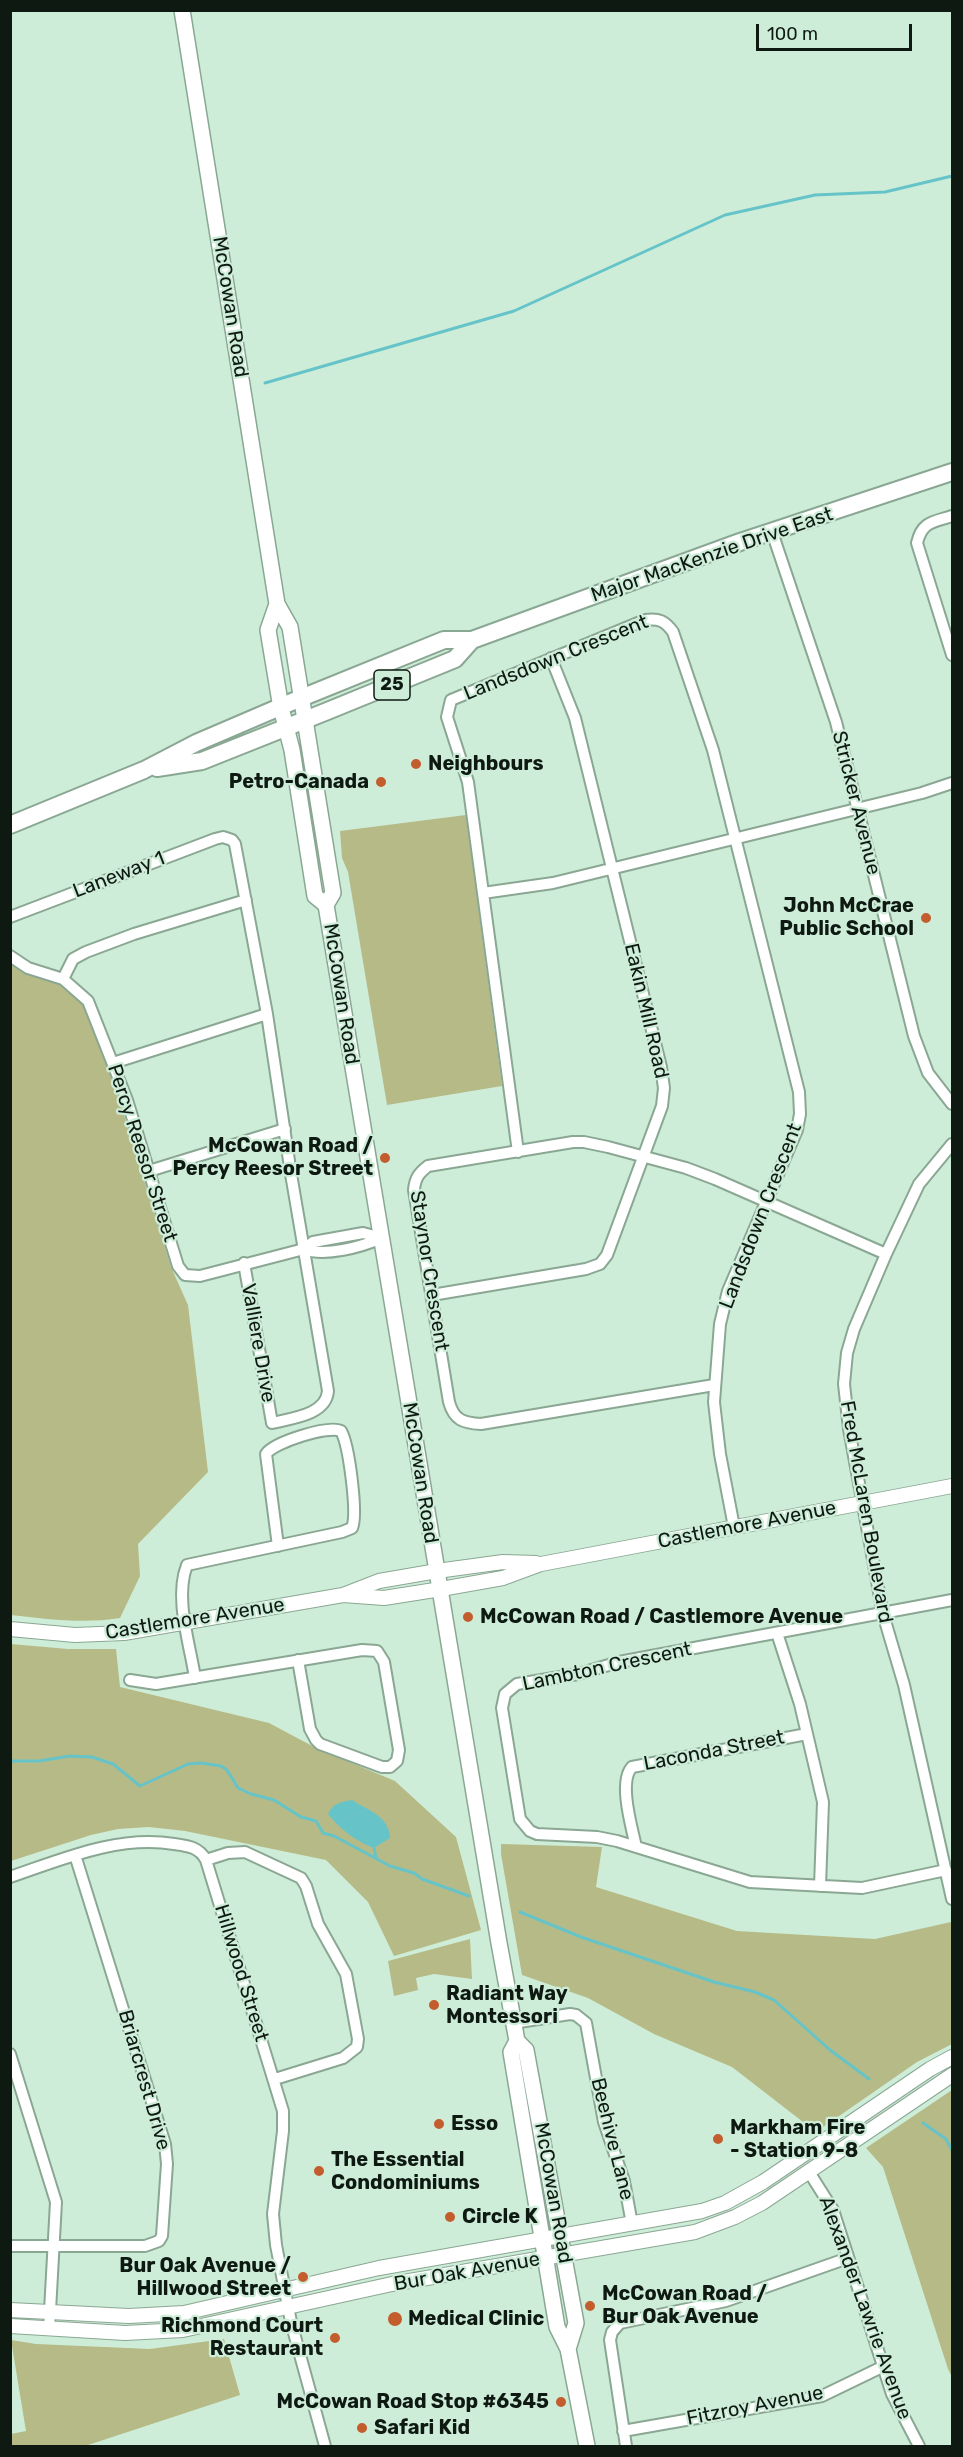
<!DOCTYPE html>
<html>
<head>
<meta charset="utf-8">
<style>
  body { margin:0 }
  #map { position:relative; width:963px; height:2457px; overflow:hidden; background:#ceedd8; font-family:Rubik,sans-serif }
  canvas { display:block }
  .frame { position:absolute; inset:0; border:12px solid #0e1912; pointer-events:none }
  .scale { position:absolute; left:756px; top:24px; width:156px; height:27px; box-sizing:border-box; border:3px solid #0e1912; border-top:0; padding-left:8px; font-size:18px; line-height:21px; white-space:nowrap; color:#0e1912; -webkit-text-stroke:4px #ceedd8; paint-order:stroke }
</style>
</head>
<body>
<div id="map">
<canvas width="963" height="2457"></canvas>
<div class="frame"></div>
<div class="scale">100 m</div>
</div>
<script>
const ctx = document.querySelector('canvas').getContext('2d');
ctx.lineJoin = 'round';
function paint(path, color) { ctx.fillStyle = color; ctx.fill(path, 'evenodd'); }
function strokePath(path, color, width, dash) { ctx.strokeStyle = color; ctx.lineWidth = width; ctx.lineCap = dash ? 'butt' : 'round'; ctx.setLineDash(dash || []); ctx.stroke(path); }
function write(font, color, halo, rows, align = 'center') {
  ctx.font = font + ' Rubik,sans-serif'; ctx.lineWidth = 4.5; ctx.setLineDash([]); ctx.textBaseline = 'middle'; ctx.strokeStyle = halo; ctx.fillStyle = color; for (const [text, x, y, turn = 0] of rows) {
    ctx.save(); ctx.translate(x, y); ctx.rotate((+turn || 0) * Math.PI / 180); ctx.textAlign = isNaN(turn) ? turn : align; if (halo) ctx.strokeText(text, 0, 0); ctx.fillText(text, 0, 0); ctx.restore();
  }
}
paint(new Path2D(`
  M 466,815 L 502,1086 L 387,1105 L 348,872 L 342,858 L 340,831 Z
  M 10,964 L 30,975 L 51,981 L 70,990 L 82,1004 L 90,1018 L 123,1112 L 171,1267 L 188,1305 L 208,1472 L 138,1544 L 140,1576 L 120,1618 C 83,1624 47,1619 11,1615 Z
  M 11,1644 L 68,1649 L 116,1649 L 120,1687 L 269,1723 L 316,1748 L 395,1781 L 456,1837 L 481,1930 L 394,1956 L 368,1902 L 326,1860 L 185,1831 L 149,1827 L 118,1829 L 91,1835 L 11,1861 Z
  M 501,1844 L 602,1847 L 596,1887 L 737,1931 L 875,1939 L 951,1922 L 952,2044 L 917,2062 L 816,2132 L 732,2067 L 654,2034 L 588,1998 L 522,1975 L 501,1854 Z
  M 470,1939 L 472,1979 L 434,1974 L 416,1978 L 418,1990 L 394,1996 L 388,1961 Z
  M 952,2090 L 952,2377 L 948,2369 L 883,2167 L 866,2148 Z
  M 224,2339 L 240,2395 L 85,2446 L 11,2446 L 11,2434 L 26,2431 L 11,2340 L 36,2344 L 150,2349 Z`), '#b6ba86');
paint(new Path2D(`
  M 352,1800 C 369,1811 389,1816 390,1838 L 374,1848 C 355,1841 340,1829 328,1814 C 333,1803 341,1802 352,1800 Z`), '#66c4c9');
strokePath(new Path2D(`
  M 265,383 L 514,311 L 725,215 L 815,195 L 885,192 L 952,176
  M 10,1761 L 39,1761 L 70,1756 L 92,1757 L 113,1764 L 140,1786 L 188,1764 L 201,1763 L 221,1766 L 227,1770 L 238,1788 L 251,1794 L 274,1800 L 301,1817 L 316,1821 L 323,1833 L 334,1836 L 390,1866 L 414,1873 L 422,1879 L 469,1896
  M 374,1848 L 376,1858
  M 520,1912 L 581,1937 L 714,1982 L 755,1992 L 774,2000 L 830,2050 L 869,2079
  M 923,2123 L 946,2139 L 952,2150`), '#66c4c9', 3);
const minor = new Path2D(`
  M 952,516 C 934,522 922,521 917,543 L 952,655
  M 772,532 L 836,722 L 914,1036 L 928,1073 L 952,1104
  M 483,893 L 468,782 L 447,717 L 451,700 L 645,620 C 659,618 665,621 673,632 L 713,750 L 799,1092 L 800,1114 L 797,1130 L 728,1291 L 720,1324 L 714,1402 L 720,1454 L 734,1527
  M 10,917 L 215,839 L 223,837 L 232,840 L 235,844 L 267,1014 L 291,1174 L 328,1391 C 326,1415 292,1418 272,1423 L 244,1263
  M 10,956 L 28,968 L 63,979 L 88,1001 L 127,1100 L 178,1266 L 185,1275 L 200,1276 L 304,1249 L 313,1242 L 363,1233 L 382,1238
  M 63,979 L 73,959 L 86,952 L 134,934 L 246,900
  M 113,1063 L 267,1014
  M 952,1144 L 919,1184 L 886,1254 L 854,1329 L 847,1353 L 844,1384 L 849,1429 L 883,1614 L 904,1685 L 952,1899
  M 518,1152 L 483,893 L 553,883 L 922,793 L 952,783
  M 149,1171 L 285,1129
  M 304,1249 C 325,1257 361,1247 382,1238
  M 432,1295 L 586,1269 L 600,1264 L 607,1255 L 662,1106 L 664,1088 L 661,1067 L 575,718 L 551,658
  M 714,1385 L 481,1424 C 463,1423 454,1420 449,1402 L 414,1190 C 415,1178 419,1173 428,1166 L 573,1142 L 584,1142 L 608,1147 L 686,1168 L 715,1179 L 886,1254
  M 777,1633 L 800,1704 L 823,1802 L 820,1886
  M 195,1678 C 190,1644 174,1598 187,1565 L 342,1532 L 352,1528 C 358,1514 349,1445 341,1431 C 329,1425 274,1442 266,1454 L 278,1546
  M 130,1680 L 156,1684 L 362,1650 L 377,1651 L 384,1662 L 399,1750 L 397,1761 L 390,1767 L 382,1767 L 320,1744 L 316,1740 L 310,1729 L 298,1660
  M 636,1847 C 632,1828 618,1782 632,1767 L 807,1734
  M 206,1860 L 228,1853 L 245,1852 L 301,1878 L 306,1886 L 318,1924 L 346,1974 L 358,2039 L 357,2047 L 343,2058 L 275,2079
  M 946,1870 L 862,1888 L 750,1882 L 617,1841 L 597,1837 L 537,1834 L 530,1831 L 520,1819 L 502,1708 L 505,1694 L 517,1684 L 578,1674 L 619,1662 L 952,1600
  M 10,1877 C 63,1859 117,1835 174,1844 C 188,1846 199,1847 206,1860 L 283,2111 L 283,2131 L 273,2214 L 276,2245 L 291,2322 L 325,2446
  M 513,2023 L 570,2014 L 576,2015 L 586,2023 L 604,2122 L 624,2181 L 632,2224
  M 10,2054 L 56,2202 L 49,2329
  M 809,2172 L 833,2210 L 892,2394 L 919,2446
  M 10,2246 L 145,2246 L 159,2241 L 162,2236 L 167,2164 L 165,2144 L 75,1855
  M 623,2431 L 822,2396 L 882,2367
  M 626,2446 L 610,2340 L 612,2332 L 620,2323 L 726,2301 L 848,2258`);
const tertiary = new Path2D(`
  M 343,1595 L 384,1598 L 441,1589 L 503,1578 L 541,1564 L 952,1486
  M 10,1629 L 75,1635 L 124,1633 L 343,1595 L 379,1581 L 437,1571 L 503,1562 L 536,1563
  M 10,2310 L 129,2316 L 184,2313 L 379,2268 L 702,2211 L 725,2203 L 763,2182 L 930,2069 L 952,2057
  M 10,2326 L 125,2333 L 183,2330 L 392,2284 L 695,2232 L 735,2217 L 762,2203 L 952,2075`);
const secondary = new Path2D(`
  M 182,10 L 277,604 L 290,627 L 333,893 L 326,905
  M 277,604 L 268,630 L 281,708 L 292,750 L 315,896 L 326,905 L 499,1943 L 517,2041 L 526,2050 L 576,2323 L 568,2349
  M 517,2041 L 511,2052 L 557,2327 L 568,2349 L 587,2446`);
const primary = new Path2D(`
  M 157,768 L 202,761 L 325,712 L 455,659 L 472,640
  M 10,825 L 144,770 L 196,743 L 301,698 L 444,640 L 472,640 L 740,542 L 952,472`);
strokePath(minor, '#8aa793', 14);
strokePath(tertiary, '#8aa793', 16);
strokePath(secondary, '#8aa793', 18);
strokePath(primary, '#8aa793', 20);
strokePath(minor, '#fff', 10);
strokePath(tertiary, '#fff', 14);
strokePath(secondary, '#fff', 15);
strokePath(primary, '#fff', 16);
for (const [x, y, r, color] of [
  [416,764,6,"#c35d2d"],
  [381,782,6,"#c35d2d"],
  [926,918,6,"#c35d2d"],
  [385,1158,6,"#c35d2d"],
  [468,1617,6,"#c35d2d"],
  [434,2005,6,"#c35d2d"],
  [439,2124,6,"#c35d2d"],
  [718,2139,6,"#c35d2d"],
  [319,2171,6,"#c35d2d"],
  [450,2217,6,"#c35d2d"],
  [303,2277,6,"#c35d2d"],
  [590,2306,6,"#c35d2d"],
  [395,2319,8,"#c35d2d"],
  [335,2338,6,"#c35d2d"],
  [561,2402,6,"#c35d2d"],
  [362,2428,6,"#c35d2d"]
]) { const dot = new Path2D(); dot.arc(x, y, r, 0, 2 * Math.PI); ctx.fillStyle = color; ctx.fill(dot); strokePath(dot, '#ceedd8', 2); }
for (const [x, y, w] of [
  [392,685,36]
]) { const box = new Path2D(); box.roundRect(x - w / 2, y - 15, w, 30, 4.5); ctx.fillStyle = '#ceedd8'; ctx.fill(box); strokePath(box, '#0e1912', 1.5); }
write('bold 18px', '#0e1912', null, [
  ["25",392,685]
]);
write('20px', '#0e1912', '#ceedd8', [
  ["McCowan Road",230,307,81],
  ["Major MacKenzie Drive East",712,555,-19],
  ["Landsdown Crescent",556,658,-22],
  ["Stricker Avenue",856,803,76],
  ["Laneway 1",119,875,-21],
  ["McCowan Road",341,994,81],
  ["Eakin Mill Road",646,1011,77],
  ["Percy Reesor Street",142,1153,72],
  ["Landsdown Crescent",761,1216,-69],
  ["Staynor Crescent",429,1271,81],
  ["Valliere Drive",258,1343,80],
  ["McCowan Road",420,1473,81],
  ["Fred McLaren Boulevard",866,1512,80],
  ["Castlemore Avenue",747,1525,-11],
  ["Castlemore Avenue",195,1619,-9],
  ["Lambton Crescent",607,1667,-12],
  ["Laconda Street",714,1751,-11],
  ["Hillwood Street",241,1973,73],
  ["Briarcrest Drive",144,2080,74],
  ["Beehive Lane",612,2139,76],
  ["McCowan Road",553,2193,80],
  ["Bur Oak Avenue",467,2272,-10],
  ["Alexander Lawrie Avenue",865,2308,70],
  ["Fitzroy Avenue",755,2406,-11]
]);
write('bold 20px', '#0e1912', '#ceedd8', [
  ["Neighbours",428,764],
  ["Petro-Canada",369,782,"right"],
  ["John McCrae",914,906,"right"],
  ["Public School",914,929,"right"],
  ["McCowan Road /",373,1146,"right"],
  ["Percy Reesor Street",373,1169,"right"],
  ["McCowan Road / Castlemore Avenue",480,1617],
  ["Radiant Way",446,1994],
  ["Montessori",446,2017],
  ["Esso",451,2124],
  ["Markham Fire",730,2128],
  ["- Station 9-8",730,2151],
  ["The Essential",331,2160],
  ["Condominiums",331,2183],
  ["Circle K",462,2217],
  ["Bur Oak Avenue /",291,2266,"right"],
  ["Hillwood Street",291,2289,"right"],
  ["McCowan Road /",602,2294],
  ["Bur Oak Avenue",602,2317],
  ["Medical Clinic",408,2319],
  ["Richmond Court",323,2326,"right"],
  ["Restaurant",323,2349,"right"],
  ["McCowan Road Stop #6345",549,2402,"right"],
  ["Safari Kid",374,2428]
], 'left');
</script>
</body>
</html>
